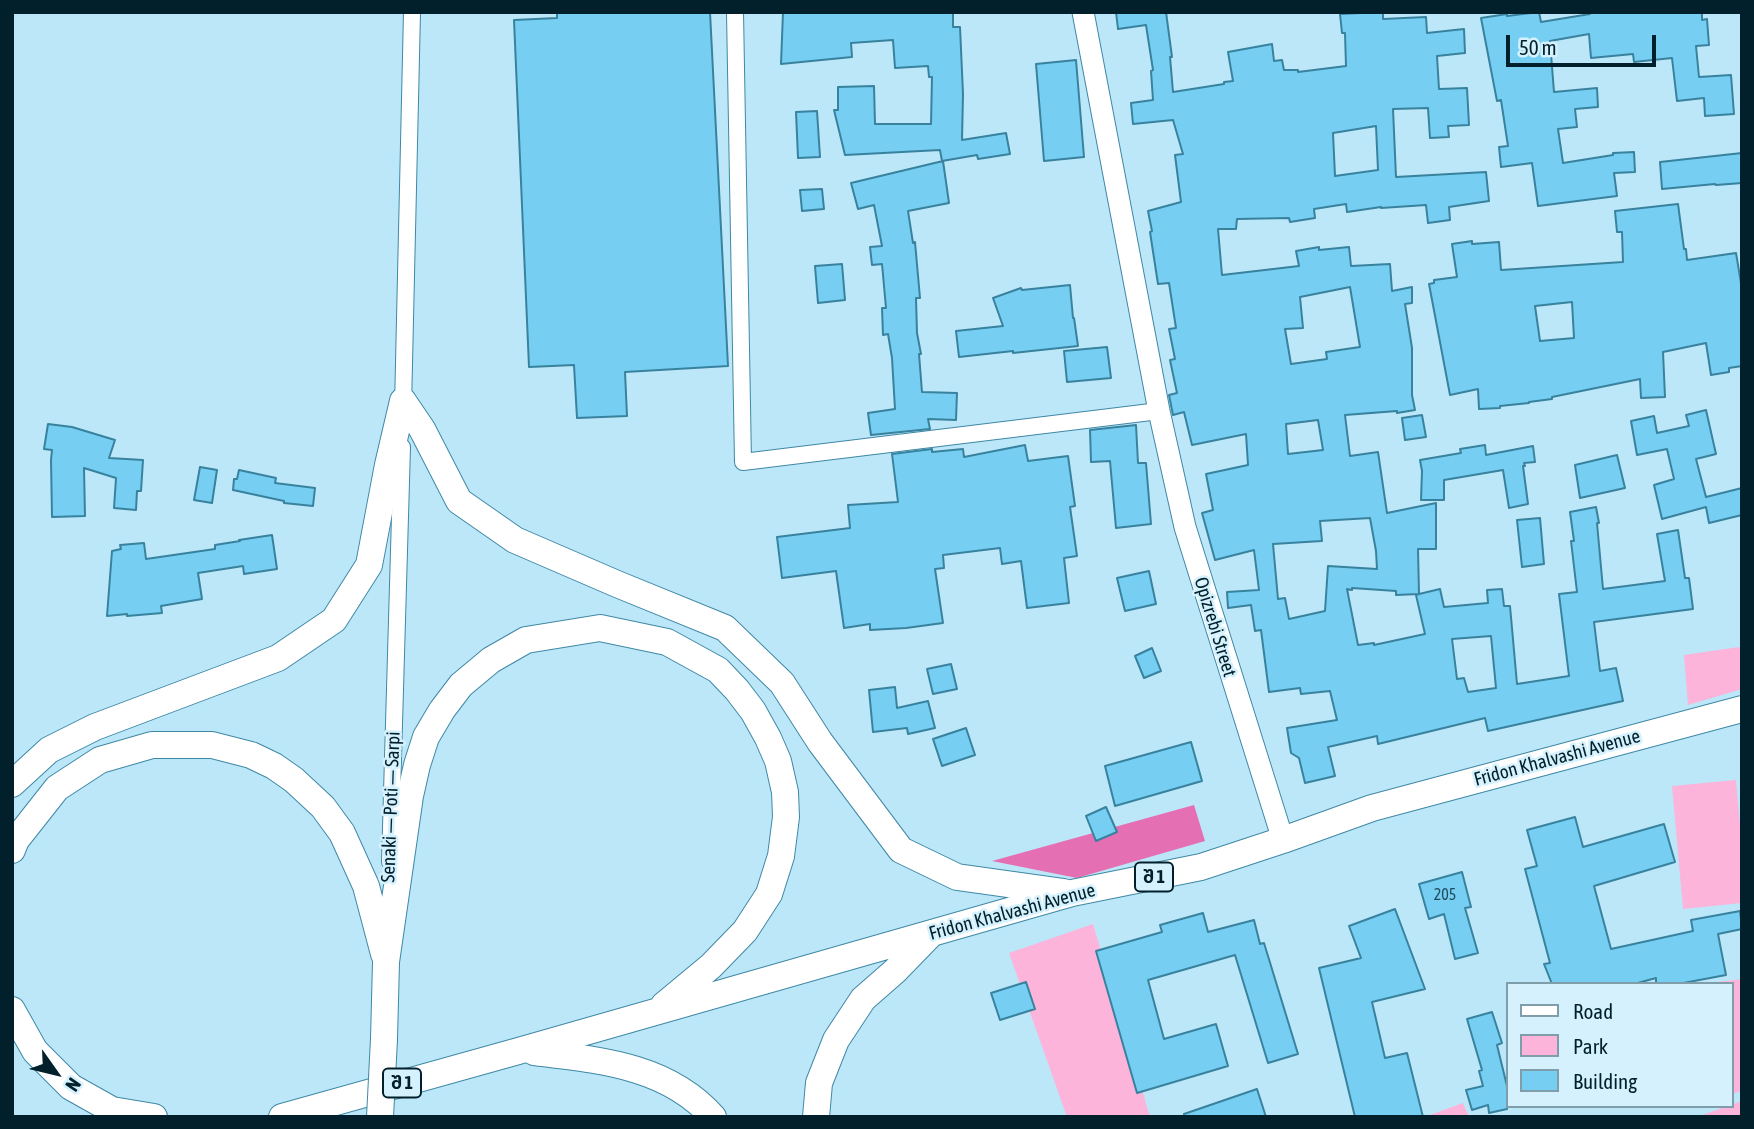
<!DOCTYPE html>
<html>
<head>
<meta charset="utf-8">
<style>
  body { margin:0 }
  #map { position:relative; width:1754px; height:1129px; overflow:hidden; background:#bce7f9; font-family:"Asap Condensed",sans-serif }
  canvas { display:block }
  .frame { position:absolute; inset:0; border:14px solid #01202b; pointer-events:none }
  .legend { position:absolute; left:1506px; top:982px; width:228px; height:126px; box-sizing:border-box; background:#d5f1fe; border:2px solid #809daa; margin:0; padding:9px 12px; list-style:none; font-size:21px; color:#01202b }
  .legend li { display:flex; align-items:center; gap:14px; height:35px }
  .legend b { width:35px; border:2px solid #809daa }
  .north { position:absolute; left:21px; top:1038px; width:70px; height:70px; -webkit-text-stroke:5px #d5f1fe; paint-order:stroke; rotate:124deg; font-size:19px; font-weight:700; line-height:28px; text-align:center; color:#01202b }
  .north::after { content:''; display:block; margin:auto; width:24px; height:32px; background:#01202b; clip-path:polygon(50% 0,100% 100%,50% 72%,0 100%) }
  .scale { position:absolute; left:1506px; top:35px; width:150px; height:32px; box-sizing:border-box; border:4px solid #01202b; border-top:0; padding-left:9px; font-size:21px; line-height:24px; white-space:nowrap; color:#01202b; -webkit-text-stroke:5px #d5f1fe; paint-order:stroke }
</style>
</head>
<body>
<div id="map">
<canvas width="1754" height="1129"></canvas>
<div class="frame"></div>
<ul class="legend">
<li><b style="height:9px;background:#fff"></b>Road</li>
<li><b style="height:19px;background:#fcb4da"></b>Park</li>
<li><b style="height:19px;background:#76cff3"></b>Building</li>
</ul>
<div class="north">N</div>
<div class="scale">50 m</div>
</div>
<script>
const ctx = document.querySelector('canvas').getContext('2d');
ctx.lineJoin = 'round';
function paint(path, color) { ctx.fillStyle = color; ctx.fill(path, 'evenodd'); }
function strokePath(path, color, width, dash) { ctx.strokeStyle = color; ctx.lineWidth = width; ctx.lineCap = dash ? 'butt' : 'round'; ctx.setLineDash(dash || []); ctx.stroke(path); }
function write(font, color, halo, rows, align = 'center') {
  ctx.font = font + ' "Asap Condensed","Noto Sans Georgian",sans-serif'; ctx.lineWidth = 5; ctx.setLineDash([]); ctx.textBaseline = 'middle'; ctx.strokeStyle = halo; ctx.fillStyle = color; for (const [text, x, y, turn = 0] of rows) {
    ctx.save(); ctx.translate(x, y); ctx.rotate((+turn || 0) * Math.PI / 180); ctx.textAlign = isNaN(turn) ? turn : align; if (halo) ctx.strokeText(text, 0, 0); ctx.fillText(text, 0, 0); ctx.restore();
  }
}
paint(new Path2D(`
  M 1739,647 L 1742,656 L 1742,689 L 1688,705 L 1684,655 Z
  M 1736,780 L 1742,848 L 1742,903 L 1683,909 L 1672,786 Z
  M 1093,924 L 1150,1117 L 1067,1117 L 1009,953 Z
  M 1742,979 L 1742,1091 L 1731,1094 L 1731,984 L 1709,983 Z
  M 1742,1101 L 1742,1117 L 1697,1117 Z
  M 1463,1103 L 1469,1117 L 1424,1117 Z`), '#fcb4da');
paint(new Path2D(`
  M 1194,805 L 1205,841 L 1077,878 L 992,861 Z`), '#e56fb3');
const building = new Path2D(`
  M 557,12 L 710,12 L 728,366 L 625,372 L 627,416 L 577,418 L 574,365 L 529,367 L 514,20 L 557,18 Z
  M 783,12 L 953,12 L 953,27 L 960,27 L 963,94 L 962,140 L 1006,133 L 1010,154 L 978,159 L 977,155 L 942,161 L 940,150 L 845,155 L 834,110 L 838,110 L 838,87 L 874,86 L 875,124 L 931,124 L 932,77 L 929,77 L 928,66 L 895,68 L 893,40 L 851,43 L 852,57 L 781,64 Z
  M 1116,12 L 1166,12 L 1172,57 L 1170,57 L 1173,92 L 1224,84 L 1224,82 L 1233,81 L 1228,52 L 1272,44 L 1274,61 L 1282,60 L 1284,70 L 1298,70 L 1298,72 L 1346,66 L 1345,33 L 1342,33 L 1340,14 L 1383,12 L 1383,19 L 1426,17 L 1427,33 L 1464,29 L 1465,53 L 1437,56 L 1439,89 L 1467,88 L 1469,125 L 1448,126 L 1449,137 L 1430,138 L 1428,108 L 1393,109 L 1396,177 L 1486,172 L 1489,201 L 1449,207 L 1450,220 L 1428,223 L 1426,205 L 1381,208 L 1381,207 L 1347,212 L 1346,204 L 1314,209 L 1315,218 L 1290,222 L 1289,218 L 1237,219 L 1236,229 L 1218,229 L 1222,275 L 1299,266 L 1296,251 L 1319,247 L 1319,250 L 1349,247 L 1351,266 L 1390,264 L 1392,291 L 1412,287 L 1412,303 L 1405,304 L 1412,348 L 1412,395 L 1415,410 L 1397,413 L 1397,411 L 1345,415 L 1350,456 L 1378,452 L 1387,513 L 1436,503 L 1436,549 L 1418,549 L 1419,594 L 1440,589 L 1444,607 L 1488,603 L 1487,590 L 1502,589 L 1504,606 L 1510,606 L 1517,684 L 1569,676 L 1559,594 L 1577,592 L 1571,541 L 1574,541 L 1570,512 L 1596,507 L 1599,523 L 1597,523 L 1603,589 L 1665,581 L 1657,534 L 1678,530 L 1685,578 L 1689,578 L 1693,609 L 1594,622 L 1600,671 L 1616,668 L 1623,701 L 1488,731 L 1485,718 L 1378,744 L 1377,736 L 1328,747 L 1335,776 L 1305,783 L 1299,758 L 1291,753 L 1287,728 L 1337,720 L 1330,691 L 1301,694 L 1300,688 L 1269,692 L 1261,630 L 1255,631 L 1251,605 L 1228,608 L 1227,592 L 1259,590 L 1254,550 L 1215,560 L 1202,513 L 1213,510 L 1206,474 L 1248,465 L 1246,434 L 1192,445 L 1184,412 L 1173,415 L 1169,395 L 1177,393 L 1170,360 L 1175,359 L 1169,329 L 1176,328 L 1169,283 L 1158,284 L 1150,232 L 1152,231 L 1148,211 L 1181,202 L 1175,155 L 1183,154 L 1173,120 L 1133,124 L 1131,103 L 1153,100 L 1151,71 L 1153,70 L 1146,25 L 1118,29 ZM 1376,126 L 1378,170 L 1335,176 L 1333,133 ZM 1350,287 L 1360,347 L 1326,352 L 1327,359 L 1291,364 L 1285,329 L 1303,328 L 1300,297 ZM 1318,420 L 1323,450 L 1288,454 L 1286,424 ZM 1370,518 L 1376,551 L 1377,569 L 1328,566 L 1325,611 L 1289,619 L 1285,598 L 1278,599 L 1273,544 L 1322,541 L 1320,521 ZM 1352,588 L 1396,591 L 1396,595 L 1419,594 L 1416,595 L 1425,634 L 1374,645 L 1374,643 L 1358,645 L 1347,589 L 1352,590 ZM 1491,636 L 1496,688 L 1468,692 L 1464,678 L 1457,679 L 1452,639 Z
  M 1539,12 L 1541,22 L 1590,14 L 1589,12 L 1702,12 L 1702,20 L 1707,19 L 1709,45 L 1696,46 L 1699,77 L 1731,75 L 1734,114 L 1705,116 L 1704,98 L 1677,101 L 1672,58 L 1634,62 L 1633,54 L 1591,58 L 1589,34 L 1550,41 L 1554,92 L 1597,88 L 1598,107 L 1575,109 L 1577,127 L 1558,129 L 1563,163 L 1613,155 L 1613,153 L 1634,152 L 1635,172 L 1614,173 L 1617,196 L 1538,206 L 1532,163 L 1501,167 L 1499,147 L 1508,146 L 1501,100 L 1497,101 L 1481,18 L 1507,14 L 1507,16 Z
  M 1076,60 L 1084,157 L 1044,161 L 1036,64 Z
  M 817,111 L 820,157 L 798,158 L 796,112 Z
  M 1742,153 L 1742,183 L 1716,185 L 1715,184 L 1662,189 L 1660,162 Z
  M 943,161 L 949,203 L 908,211 L 913,243 L 915,242 L 920,298 L 916,298 L 917,333 L 921,354 L 919,354 L 922,392 L 957,393 L 956,420 L 928,419 L 930,429 L 871,435 L 868,413 L 895,409 L 892,358 L 888,334 L 883,335 L 882,308 L 886,308 L 882,264 L 872,265 L 870,247 L 882,246 L 874,205 L 858,209 L 851,183 Z
  M 822,189 L 824,209 L 802,211 L 800,190 Z
  M 1678,204 L 1684,249 L 1686,249 L 1687,260 L 1736,253 L 1742,289 L 1742,366 L 1729,368 L 1729,372 L 1711,375 L 1706,343 L 1663,352 L 1665,397 L 1641,398 L 1640,379 L 1552,397 L 1552,399 L 1529,402 L 1529,403 L 1500,406 L 1500,408 L 1479,409 L 1478,389 L 1450,395 L 1429,284 L 1434,283 L 1434,280 L 1457,277 L 1452,244 L 1472,241 L 1472,244 L 1499,242 L 1501,270 L 1623,262 L 1622,232 L 1617,232 L 1615,211 ZM 1572,302 L 1574,338 L 1540,341 L 1535,306 Z
  M 842,264 L 845,300 L 818,303 L 815,266 Z
  M 1070,285 L 1073,318 L 1074,318 L 1078,346 L 1013,353 L 1013,351 L 959,357 L 956,331 L 1003,326 L 993,298 L 1021,288 L 1022,290 Z
  M 1107,347 L 1111,378 L 1067,382 L 1064,351 Z
  M 1706,410 L 1716,454 L 1696,459 L 1706,497 L 1742,488 L 1742,515 L 1709,523 L 1706,507 L 1662,519 L 1654,485 L 1674,479 L 1667,449 L 1637,455 L 1631,421 L 1654,416 L 1657,433 L 1689,426 L 1686,415 Z
  M 1422,415 L 1426,437 L 1405,440 L 1402,418 Z
  M 48,424 L 72,427 L 115,440 L 109,458 L 143,460 L 141,491 L 137,491 L 136,510 L 114,508 L 116,478 L 84,468 L 85,516 L 52,517 L 51,460 L 52,450 L 44,449 Z
  M 1136,425 L 1138,463 L 1146,463 L 1151,524 L 1116,528 L 1110,461 L 1091,462 L 1090,430 Z
  M 1025,445 L 1028,461 L 1068,456 L 1075,506 L 1070,507 L 1077,556 L 1064,558 L 1069,603 L 1027,608 L 1021,561 L 1002,564 L 1000,548 L 943,555 L 944,568 L 935,569 L 943,623 L 906,628 L 870,630 L 870,624 L 844,628 L 836,571 L 782,578 L 777,537 L 850,528 L 848,505 L 898,502 L 892,454 L 932,449 L 932,452 L 963,449 L 964,457 Z
  M 1485,445 L 1486,455 L 1533,446 L 1535,462 L 1524,463 L 1525,466 L 1523,466 L 1528,504 L 1509,508 L 1503,470 L 1444,480 L 1444,500 L 1421,500 L 1422,471 L 1420,460 L 1461,453 L 1460,449 Z
  M 1617,455 L 1625,488 L 1580,498 L 1575,465 Z
  M 200,467 L 217,470 L 212,503 L 194,500 Z
  M 239,470 L 276,478 L 275,483 L 315,488 L 313,506 L 284,503 L 284,501 L 233,490 L 234,479 L 237,479 Z
  M 1540,518 L 1544,564 L 1522,567 L 1517,520 Z
  M 272,535 L 277,569 L 244,574 L 243,566 L 198,573 L 202,599 L 161,606 L 162,613 L 127,616 L 127,614 L 107,616 L 112,551 L 121,549 L 120,545 L 144,543 L 146,559 L 215,549 L 215,545 L 240,541 L 239,540 Z
  M 1149,571 L 1156,604 L 1125,611 L 1117,578 Z
  M 1152,648 L 1161,671 L 1144,678 L 1135,656 Z
  M 951,664 L 957,689 L 933,694 L 927,669 Z
  M 895,687 L 897,708 L 928,701 L 935,728 L 908,734 L 907,728 L 873,732 L 869,690 Z
  M 966,728 L 975,755 L 942,766 L 933,739 Z
  M 1191,742 L 1202,781 L 1115,806 L 1105,766 Z
  M 1106,807 L 1117,832 L 1096,841 L 1086,816 Z
  M 1575,817 L 1583,847 L 1664,824 L 1675,862 L 1594,886 L 1611,949 L 1693,931 L 1691,920 L 1740,911 L 1742,929 L 1718,934 L 1726,975 L 1678,984 L 1656,984 L 1656,978 L 1634,984 L 1552,984 L 1544,964 L 1550,963 L 1525,869 L 1537,866 L 1527,830 Z
  M 1462,872 L 1471,907 L 1465,908 L 1478,953 L 1455,959 L 1444,914 L 1429,919 L 1419,884 Z
  M 1395,909 L 1425,989 L 1372,1002 L 1385,1058 L 1407,1053 L 1423,1117 L 1355,1117 L 1319,968 L 1361,958 L 1349,926 Z
  M 1203,913 L 1208,932 L 1254,920 L 1260,944 L 1264,943 L 1298,1054 L 1268,1063 L 1235,955 L 1148,980 L 1164,1039 L 1216,1024 L 1228,1066 L 1137,1093 L 1096,951 L 1162,932 L 1160,925 Z
  M 1026,982 L 1035,1009 L 1000,1020 L 991,993 Z
  M 1492,1012 L 1502,1043 L 1497,1045 L 1507,1086 L 1507,1109 L 1489,1113 L 1488,1105 L 1472,1110 L 1466,1090 L 1483,1086 L 1479,1071 L 1482,1070 L 1467,1019 Z
  M 1257,1089 L 1266,1117 L 1184,1117 L 1184,1114 Z`);
paint(building, '#76cff3');
strokePath(building, '#38829e', 2);
const minor = new Path2D(`
  M 735,12 L 743,462 L 1159,411
  M 403,407 L 412,12
  M 390,862 L 402,447`);
const tertiary = new Path2D(`
  M 1083,12 L 1159,411 L 1185,527 L 1283,840`);
const trunk = new Path2D(`
  M 403,401 L 422,429 L 459,501 L 515,540 L 617,584 L 725,628 L 782,683 L 820,742 L 901,850 L 957,877 L 1064,892
  M 12,784 L 49,750 L 95,727 L 278,658 L 334,620 L 369,565 L 388,465 L 403,401
  M 12,850 L 16,840 L 57,788 L 100,760 L 152,745 L 212,745 L 251,755 L 274,766 L 294,780 L 323,807 L 342,833 L 366,886 L 384,954
  M 12,1010 L 35,1051 L 71,1087 L 112,1110 L 154,1117
  M 384,1039 L 386,962 L 410,796 L 417,765 L 426,737 L 442,710 L 461,685 L 491,660 L 526,640 L 600,628 L 667,642 L 718,670 L 737,690 L 753,711 L 768,738 L 778,761 L 785,792 L 786,817 L 781,856 L 769,894 L 745,931 L 711,966 L 664,1005
  M 534,1052 C 598,1060 667,1065 713,1117
  M 282,1117 L 522,1050 L 1072,893 L 1201,867 L 1283,840 L 1372,808 L 1742,709
  M 816,1117 L 819,1083 L 836,1040 L 863,999 L 895,971 L 930,935`);
strokePath(minor, '#3f88a5', 18);
strokePath(tertiary, '#3f88a5', 23);
strokePath(trunk, '#3f88a5', 28);
strokePath(minor, '#fff', 16);
strokePath(tertiary, '#fff', 21);
strokePath(trunk, '#fff', 26);
const trunkBridge = new Path2D(`
  M 380,1117 L 384,1039`);
strokePath(trunkBridge, '#3f88a5', 28, []);
strokePath(trunkBridge, '#fff', 26);
write('16px', '#1e4c5d', null, [
  ["205",1445,895]
]);
for (const [x, y, w] of [
  [1154,877,38],
  [402,1083,38]
]) { const box = new Path2D(); box.roundRect(x - w / 2, y - 14.5, w, 29, 5); ctx.fillStyle = '#d5f1fe'; ctx.fill(box); strokePath(box, '#01202b', 2); }
write('bold 18px', '#01202b', null, [
  ["შ 1",1154,877],
  ["შ 1",402,1083]
]);
write('19px', '#01202b', '#d5f1fe', [
  ["Opizrebi Street",1215,627,73],
  ["Fridon Khalvashi Avenue",1557,758,-15],
  ["Senaki — Poti — Sarpi",391,807,-88],
  ["Fridon Khalvashi Avenue",1012,912,-15]
]);
</script>
</body>
</html>
